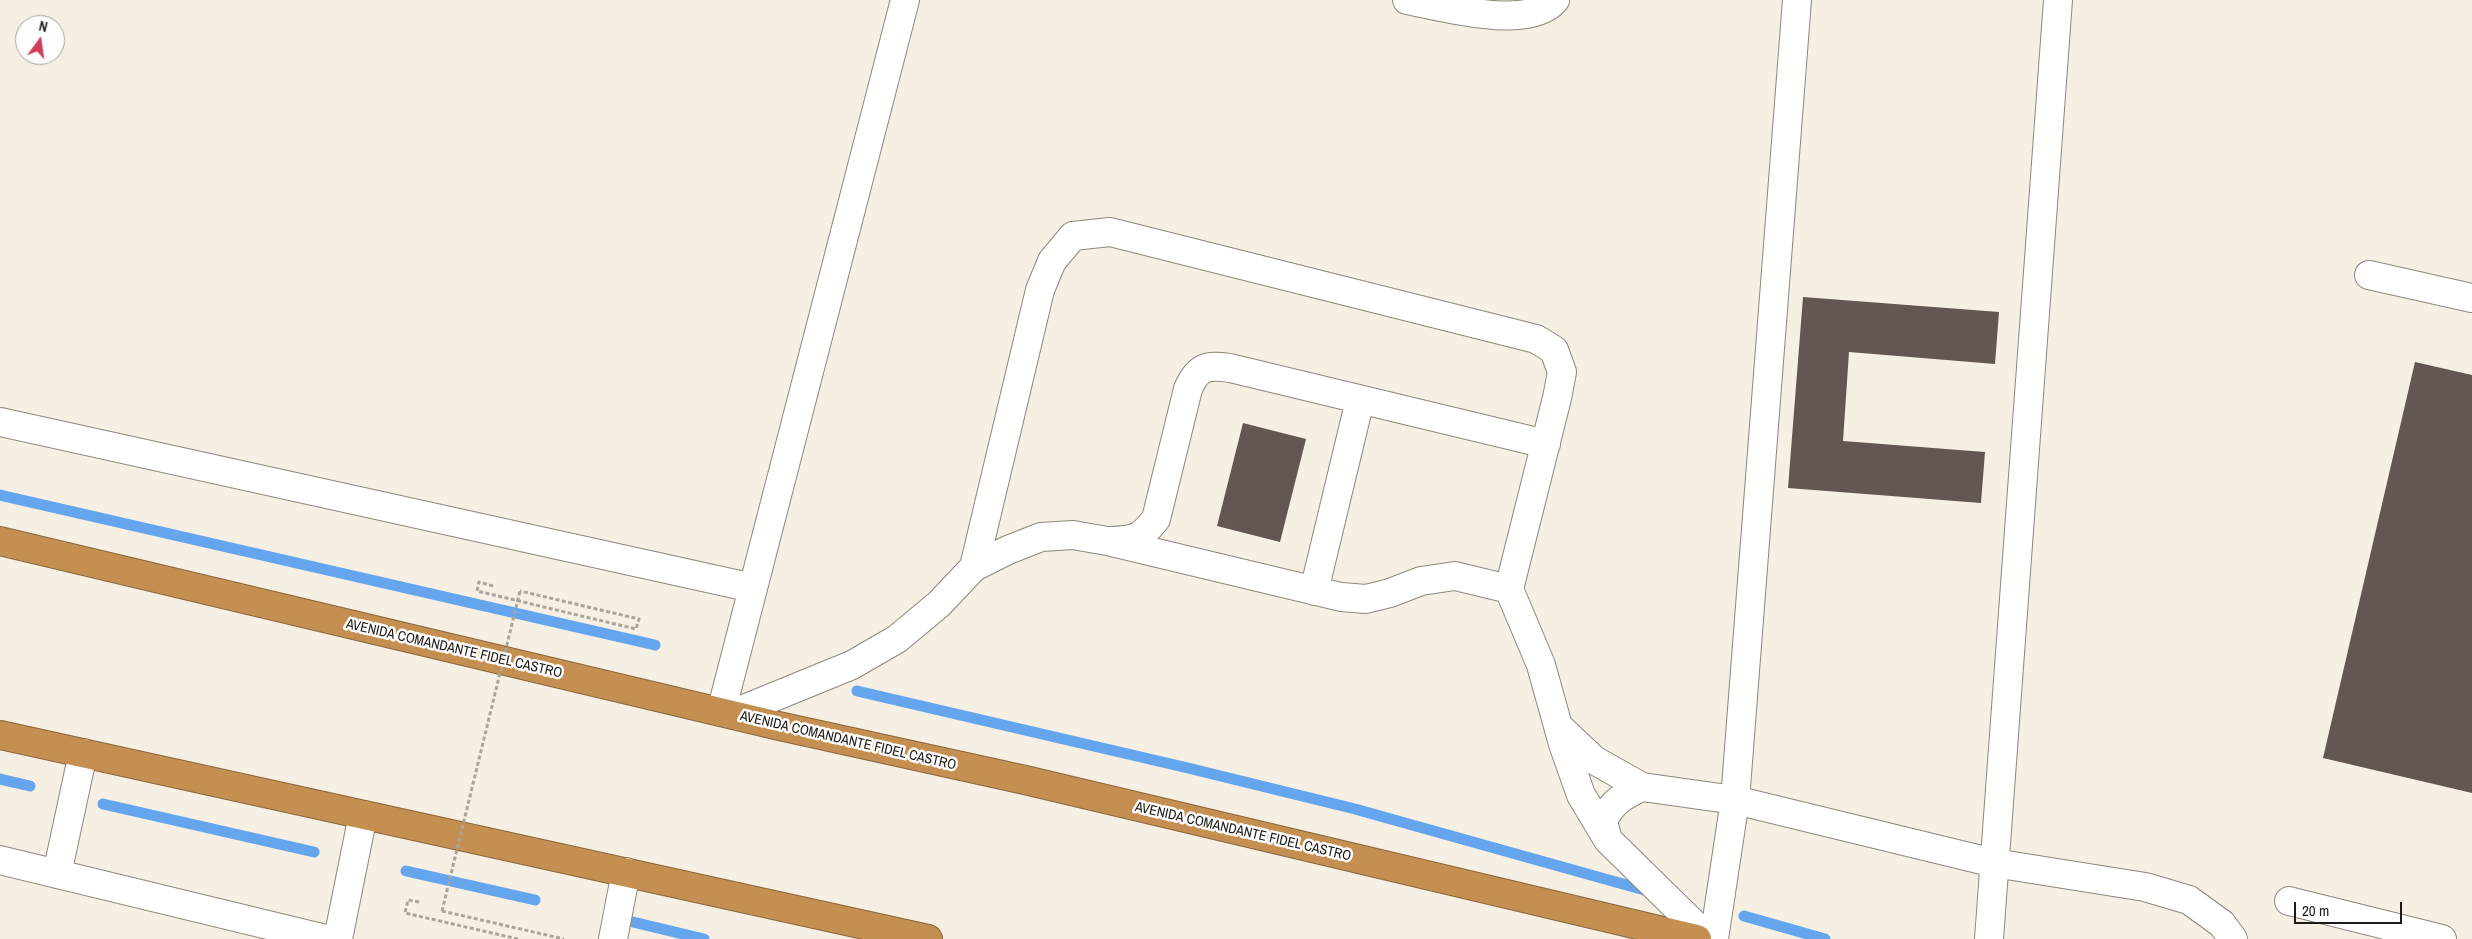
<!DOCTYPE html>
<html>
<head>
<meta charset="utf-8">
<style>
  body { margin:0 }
  #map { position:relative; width:2472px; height:939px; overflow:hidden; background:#f6efe3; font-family:"Archivo Narrow",sans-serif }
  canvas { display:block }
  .north { position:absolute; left:15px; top:15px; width:50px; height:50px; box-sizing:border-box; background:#fefdfb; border:1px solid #a4a3a0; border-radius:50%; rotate:14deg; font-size:14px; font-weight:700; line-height:20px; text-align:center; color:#1d1b17 }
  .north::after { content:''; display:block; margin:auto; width:18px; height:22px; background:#cf3f5d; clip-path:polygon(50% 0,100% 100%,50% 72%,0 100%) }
  .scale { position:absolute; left:2294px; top:902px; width:108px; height:22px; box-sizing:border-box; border:2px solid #1d1b17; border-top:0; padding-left:6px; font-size:15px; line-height:18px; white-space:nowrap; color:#1d1b17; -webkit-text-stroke:4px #fefdfb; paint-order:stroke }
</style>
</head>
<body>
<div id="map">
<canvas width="2472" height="939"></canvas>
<div class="north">N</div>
<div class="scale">20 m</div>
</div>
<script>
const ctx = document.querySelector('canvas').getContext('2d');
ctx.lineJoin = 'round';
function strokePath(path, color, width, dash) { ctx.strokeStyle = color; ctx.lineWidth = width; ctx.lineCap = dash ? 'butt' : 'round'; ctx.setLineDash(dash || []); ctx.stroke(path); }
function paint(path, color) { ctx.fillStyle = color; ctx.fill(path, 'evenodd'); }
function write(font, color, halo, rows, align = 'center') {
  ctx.font = font + ' "Archivo Narrow",sans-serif'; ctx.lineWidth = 5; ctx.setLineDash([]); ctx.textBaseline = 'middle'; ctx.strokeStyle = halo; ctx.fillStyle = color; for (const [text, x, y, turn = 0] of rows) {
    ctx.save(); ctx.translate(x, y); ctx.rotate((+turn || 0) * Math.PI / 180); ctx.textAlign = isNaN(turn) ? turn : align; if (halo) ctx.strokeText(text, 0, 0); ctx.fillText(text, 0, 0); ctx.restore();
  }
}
strokePath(new Path2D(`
  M 0,495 L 655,645
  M 857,691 L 1188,768 L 1355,809 L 1648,891
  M 0,779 L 30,786
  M 103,804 L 314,852
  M 406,871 L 535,900
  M 1744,916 L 1825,939
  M 633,922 L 704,939`), '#64a5ed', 11);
paint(new Path2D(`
  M 1803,297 L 1999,312 L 1995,364 L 1849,352 L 1843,441 L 1985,452 L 1981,503 L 1788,488 Z
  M 2415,362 L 2472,375 L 2472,793 L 2323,758 Z
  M 1243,423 L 1306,439 L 1280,542 L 1217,526 Z`), '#635752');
const minor = new Path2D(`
  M 1407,0 C 1443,7 1529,31 1555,0
  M 2369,275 L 2472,298
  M 0,422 L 753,588
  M 1111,541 C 1136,540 1141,538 1156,519 L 1188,389 C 1198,366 1207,365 1230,368 L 1546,444
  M 974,567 L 1040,290 L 1052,261 L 1073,236 L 1110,232 L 1536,339 L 1554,350 L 1562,372 L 1557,398 L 1509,589 L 1541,665 L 1563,744 L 1581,795 L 1608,840 L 1709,939
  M 1314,591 L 1360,400
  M 721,712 L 905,0
  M 732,714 L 852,665 L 897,639 L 939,604 L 974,567 L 1008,550 L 1041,537 L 1073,535 L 1107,541 L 1341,597 L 1366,599 L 1390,593 L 1421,581 L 1455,576 L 1509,589
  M 1560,728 L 1594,760 L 1642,787 L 1735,800 L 1994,863 L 2145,887 L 2189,900 L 2222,924 L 2233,939
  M 1608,840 L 1603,821 C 1612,802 1624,795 1642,787
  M 0,860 L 326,939
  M 57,874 L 83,753
  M 2289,901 L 2442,939
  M 338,939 L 363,815
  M 613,939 L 626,872
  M 1714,939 L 1735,800 L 1797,0
  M 1989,939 L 2058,0`);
const highway = new Path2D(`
  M 0,541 L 779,726 L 1025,780 L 1697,939
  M 0,735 L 928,939`);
strokePath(minor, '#8d877c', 30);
strokePath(highway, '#8a663d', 30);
strokePath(new Path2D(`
  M 493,586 L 479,582 L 477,591 L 636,629 L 639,619 L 520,591
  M 419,902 L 408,900 L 405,913 L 518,939
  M 442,911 L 564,939`), '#aaa59c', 3, [4, 2.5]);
strokePath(minor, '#fff', 28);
strokePath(highway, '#c58f52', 28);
strokePath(new Path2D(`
  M 442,911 L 520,591`), '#aaa59c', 3, [4, 2.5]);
write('14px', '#1d1b17', '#fefdfb', [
  ["AVENIDA COMANDANTE FIDEL CASTRO",454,649,13],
  ["AVENIDA COMANDANTE FIDEL CASTRO",848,741,13],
  ["AVENIDA COMANDANTE FIDEL CASTRO",1243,832,13]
]);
</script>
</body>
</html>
